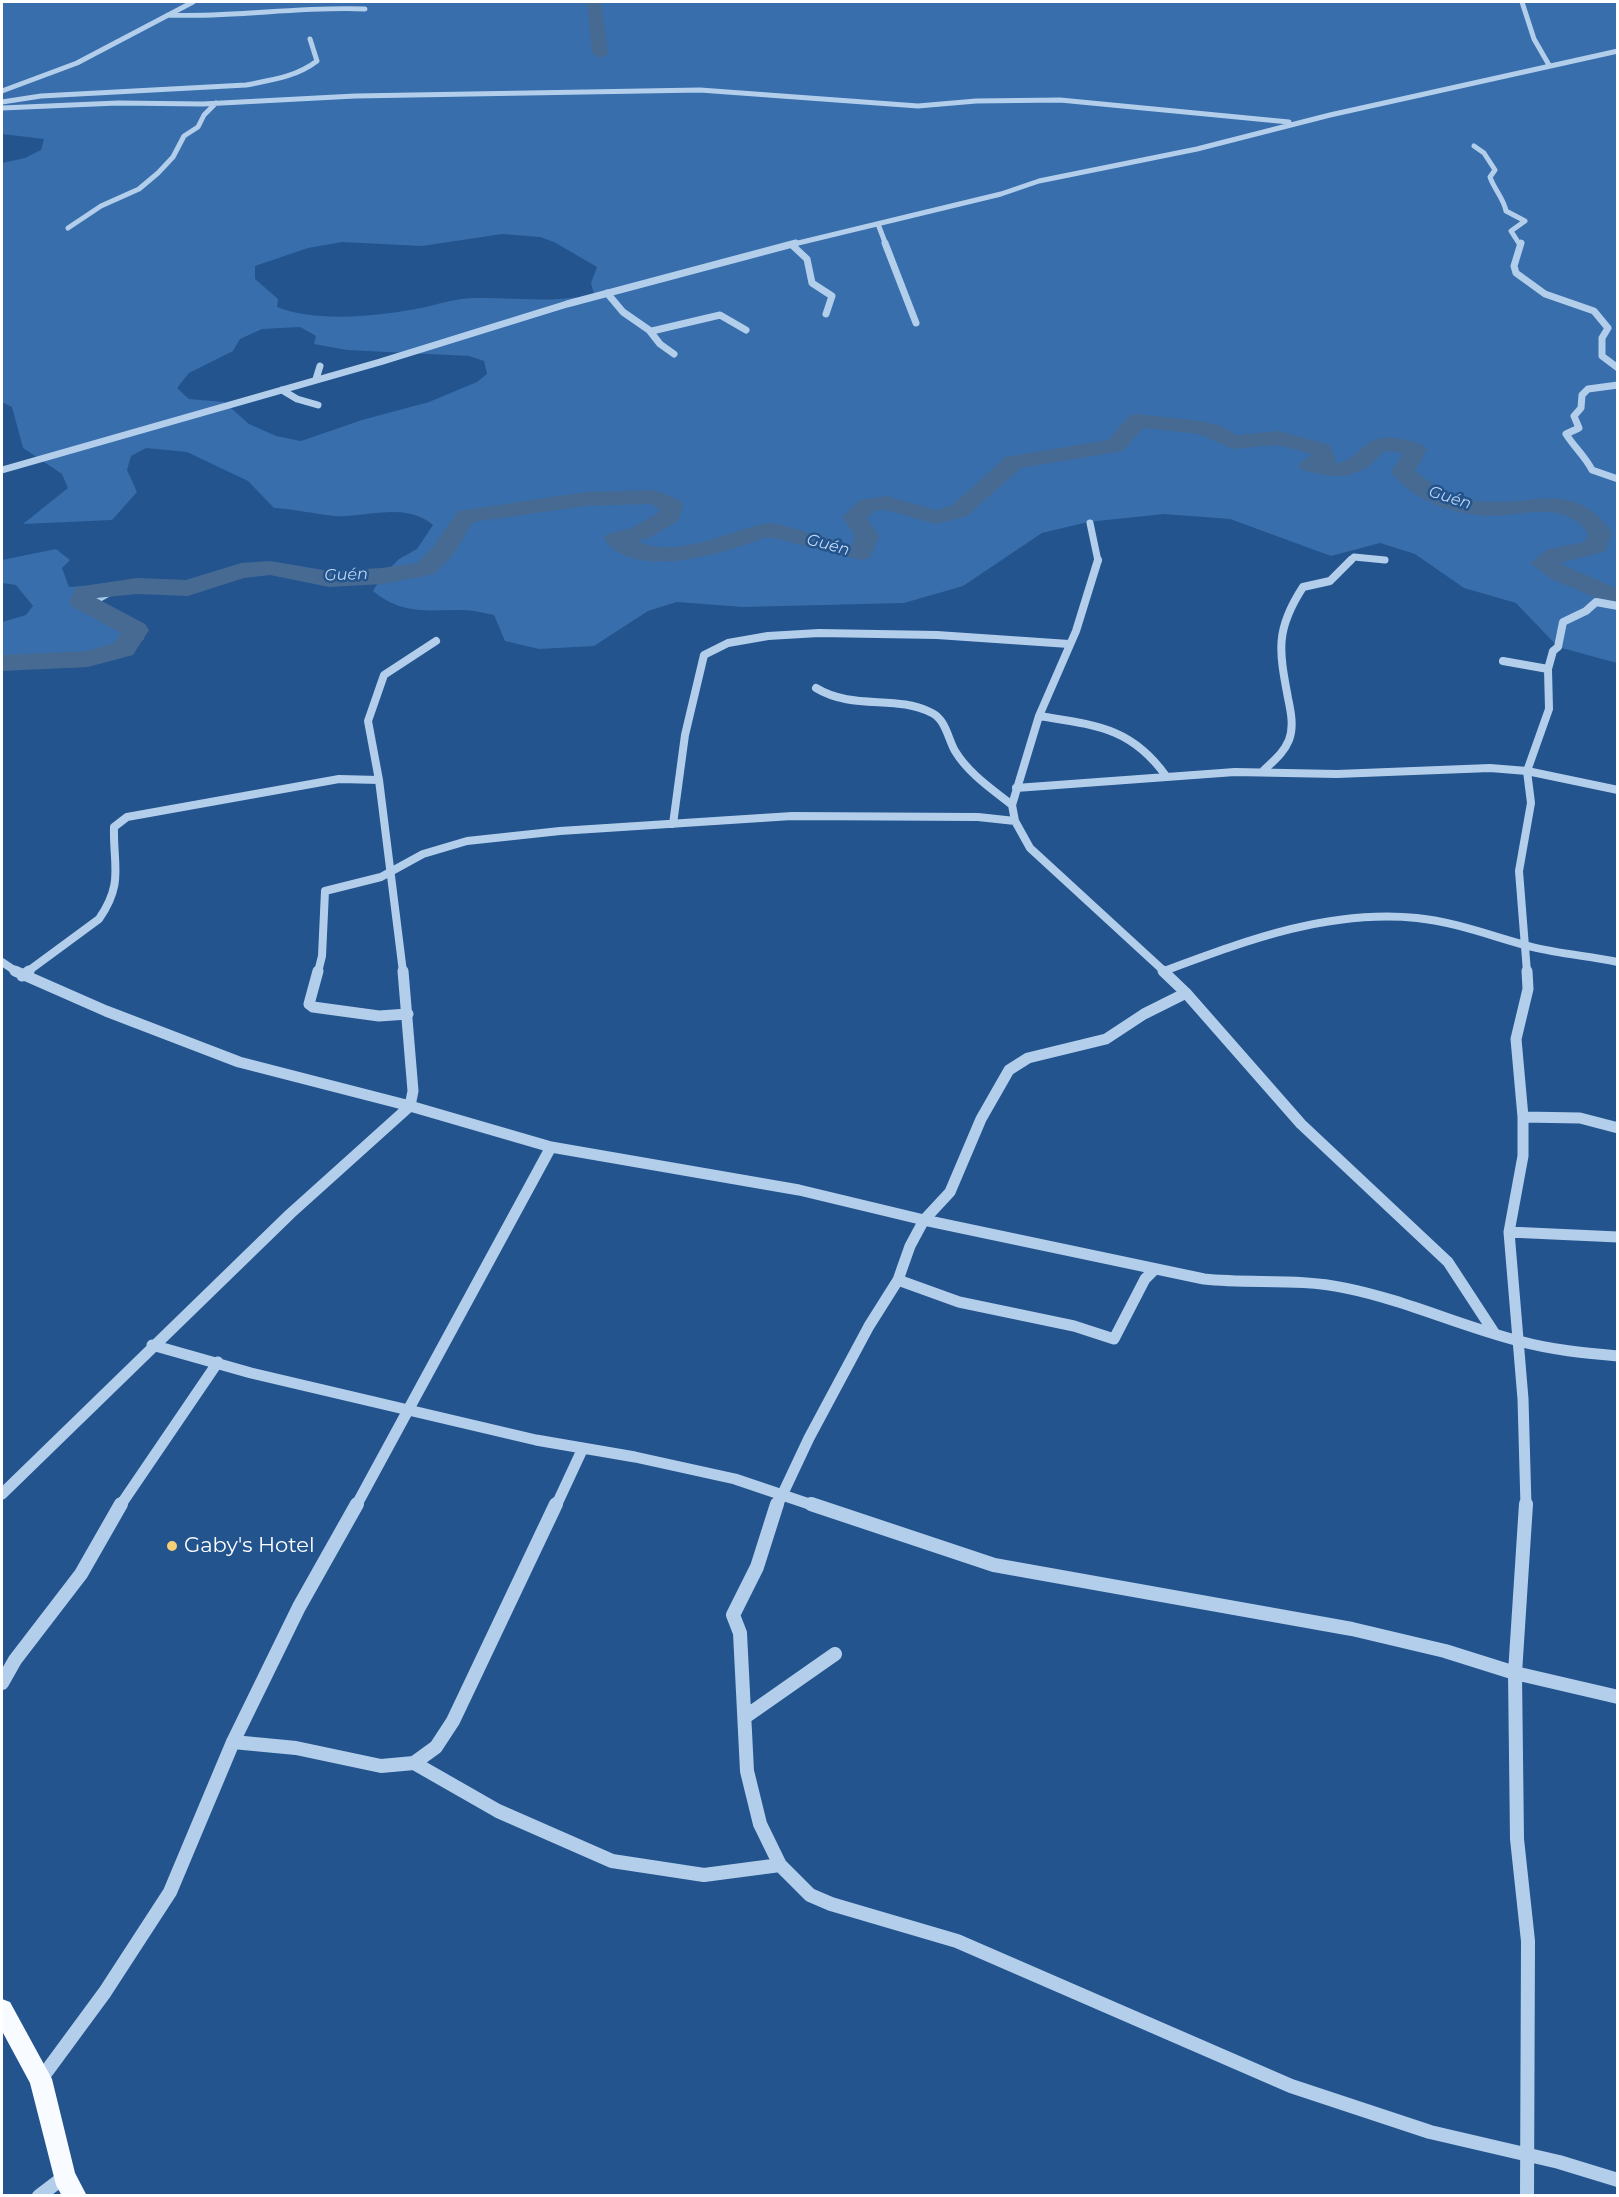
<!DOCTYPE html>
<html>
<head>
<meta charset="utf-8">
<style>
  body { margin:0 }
  #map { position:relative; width:1619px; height:2197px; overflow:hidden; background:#23548e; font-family:Montserrat,sans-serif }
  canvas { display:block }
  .frame { position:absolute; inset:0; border:3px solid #fff; pointer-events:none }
</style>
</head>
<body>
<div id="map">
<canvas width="1619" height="2197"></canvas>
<div class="frame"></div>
</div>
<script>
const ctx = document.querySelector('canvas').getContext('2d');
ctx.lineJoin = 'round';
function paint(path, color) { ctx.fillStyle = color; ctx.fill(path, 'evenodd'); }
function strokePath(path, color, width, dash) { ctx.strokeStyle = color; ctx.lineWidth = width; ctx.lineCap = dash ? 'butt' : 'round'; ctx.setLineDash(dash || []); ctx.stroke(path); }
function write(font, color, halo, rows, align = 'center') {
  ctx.font = font + ' Montserrat,sans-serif'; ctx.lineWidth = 5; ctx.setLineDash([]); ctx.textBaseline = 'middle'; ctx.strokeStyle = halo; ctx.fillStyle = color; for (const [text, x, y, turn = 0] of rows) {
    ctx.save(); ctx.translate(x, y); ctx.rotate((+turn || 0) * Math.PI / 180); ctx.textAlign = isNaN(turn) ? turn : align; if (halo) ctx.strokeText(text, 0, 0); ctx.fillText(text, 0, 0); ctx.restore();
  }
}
paint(new Path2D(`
  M 2,2 L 1617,2 L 1617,663 L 1558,647 L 1516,603 L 1464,588 L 1415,554 L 1380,543 L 1331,556 L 1230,519 L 1164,514 L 1088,522 L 1042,533 L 963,586 L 904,603 L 743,607 L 677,602 L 648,611 L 594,646 L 539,649 L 505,641 L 494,615 C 484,613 472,610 462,610 C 427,610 402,615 373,591 L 382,576 L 399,559 L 417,549 L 433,525 C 405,501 367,518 334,516 C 314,514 295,509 274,508 L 248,481 L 187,452 L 146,448 L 131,456 L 127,470 L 137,492 L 112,520 L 23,524 L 68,488 L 62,474 L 23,448 L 12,407 L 2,402 L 2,163 L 25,158 L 41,150 L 44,139 L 2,134 ZM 502,234 L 540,237 L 554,242 L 597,267 L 591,283 L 594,294 C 553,304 516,297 475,298 C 458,298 439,304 421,308 C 379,316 318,323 277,307 L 278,299 L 255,279 L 255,266 L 308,248 L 342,242 L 422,246 ZM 300,327 L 316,336 L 314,344 L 347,350 L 469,356 L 484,361 L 487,374 L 477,382 L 429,402 L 362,420 L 301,441 L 276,436 L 249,424 L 224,402 L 189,399 L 177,388 L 189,373 L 233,351 L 240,339 L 262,329 Z
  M 56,549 L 70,560 L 62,568 L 69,587 L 84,586 L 98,604 L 144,629 L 144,640 L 25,669 L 2,669 L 2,622 L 26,615 L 33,606 L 16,585 L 2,583 L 2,560 Z`), '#376eab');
strokePath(new Path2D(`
  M 82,602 L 95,602 L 121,587`), '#a7c9ec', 5);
paint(new Path2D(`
  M 587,2 L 601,2 L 608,53 L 606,56 L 600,58 L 592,53 Z
  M 1137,414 L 1201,421 L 1221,426 L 1237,435 L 1279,431 L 1330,445 L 1336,459 L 1334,463 C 1364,462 1358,428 1407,440 C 1415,442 1423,443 1427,450 L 1415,471 C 1433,485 1454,499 1477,501 C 1531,508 1574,477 1612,533 L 1605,552 L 1559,563 L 1618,589 L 1618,607 L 1551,579 L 1530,563 L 1548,549 L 1585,542 L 1588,533 C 1563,500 1525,516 1490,516 C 1457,516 1411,500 1391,472 L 1403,453 L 1385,451 L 1365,469 L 1346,476 L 1328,476 L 1302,470 L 1298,465 L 1312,454 L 1278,445 L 1232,449 L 1199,434 L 1143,428 L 1123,451 L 1021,468 L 967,516 L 936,524 L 886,510 L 875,511 L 867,518 L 879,536 L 870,558 L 861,560 L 774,538 L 764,538 C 725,553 633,582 604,539 L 607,534 L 631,528 L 658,513 L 659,508 L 651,504 L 586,506 L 473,522 L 452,556 L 434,574 L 425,576 L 382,584 L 329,587 L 270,575 L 244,578 L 188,596 L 137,594 L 96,598 L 145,624 L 149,630 L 133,655 L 88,667 L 2,671 L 2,655 L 87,651 L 114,643 L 121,633 L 73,607 L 69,602 L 76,587 L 137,578 L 186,580 L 241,563 L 270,561 L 329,571 L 382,568 L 417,563 L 433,547 L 458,511 L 586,492 L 655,490 L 679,500 L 683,505 L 678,521 L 649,538 L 637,541 C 676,559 724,533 762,524 L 774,523 L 852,545 L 855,536 L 842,517 L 860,500 L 887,496 L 936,510 L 951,506 L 1006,457 L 1108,440 L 1129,416 Z`), '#476a93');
strokePath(new Path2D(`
  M 1522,2 L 1534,39 L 1549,65
  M 168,15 C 234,18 299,6 365,9
  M 2,91 L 77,63 L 193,2
  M 2,102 L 41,96 L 246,85 C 272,80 296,77 317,61 L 310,39
  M 2,108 L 118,103 L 203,104 L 355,96 L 700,90 L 918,106 L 976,101 L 1060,100 L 1289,122
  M 1474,146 L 1484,153 L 1495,170 L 1490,177 C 1494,189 1504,199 1506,211 L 1525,221 L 1511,231 L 1520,245
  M 878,224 L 886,245
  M 68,228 L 101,206 L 139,189 L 158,173 L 173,157 L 184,136 L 198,127 L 204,115 L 216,103
  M 790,245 L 1001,194 L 1039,181 L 1197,149 L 1330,115 L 1618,51`), '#b3ceeb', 5);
strokePath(new Path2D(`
  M 885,243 L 916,323
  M 1521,243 L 1514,266 L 1516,273 L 1545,294 L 1594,311 L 1608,328 L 1602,338 L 1602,356 L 1618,368
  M 792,245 L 807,259 L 812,283 L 832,296 L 826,314
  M 607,293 L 623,312 L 649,330 L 660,344 L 674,354
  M 652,331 L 720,315 L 746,330
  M 319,379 L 316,379 L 320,366
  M 1618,385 L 1588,389 L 1582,395 L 1581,408 L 1574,416 L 1579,428 L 1566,434 C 1574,447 1585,456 1592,470 L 1618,479
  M 282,390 L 297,399 L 318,405
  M 2,470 L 380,362 L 567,304 L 796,243
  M 1090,523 L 1098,561
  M 1350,561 L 1354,557 L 1385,560`), '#b3ceeb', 7);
strokePath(new Path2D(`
  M 1098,560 L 1076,631 L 1039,716 L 1012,805 L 1015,821 L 1030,848 L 1165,972
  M 1503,661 L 1548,669 L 1549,709 L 1527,771 L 1618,790
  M 1548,669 L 1553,651 L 1558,647 L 1563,622 L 1586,611 L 1596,602 L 1618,606
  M 816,688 C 854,711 896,694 932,713 C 946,720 948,739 955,751 C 969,774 992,789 1012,805
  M 1039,716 C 1095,725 1131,727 1166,776
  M 1262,772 C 1272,762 1284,753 1289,740 C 1294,727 1291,712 1288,698 C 1279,650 1275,630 1303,587 L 1330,581 L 1351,560
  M 1016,788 L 1235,772 L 1337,774 L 1490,768 L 1527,771 L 1531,803 L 1519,871 L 1527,972
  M 673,824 L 685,735 L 704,655 L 728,643 L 768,636 L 819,633 L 937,635 L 1069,644
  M 2,962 L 17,972
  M 1164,971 C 1245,941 1329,909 1417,918 C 1456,922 1494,937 1532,947 C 1561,954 1589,956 1618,962
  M 27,972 L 99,919 C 124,883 113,866 114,827 L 127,817 L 339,779 L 379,780
  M 318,972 L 322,956 L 325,891 L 381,877 L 423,854 L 467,841 L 560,831 L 792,816 L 978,817 L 1015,821
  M 403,972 L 379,780 L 368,721 L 384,675 L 436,641`), '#b3ceeb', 8);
strokePath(new Path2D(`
  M 15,971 L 106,1011 L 239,1062 L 410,1106 L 551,1147 L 356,1506
  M 318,971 L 309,1004 L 313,1007 L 379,1016 L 408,1014
  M 1163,971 L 1186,993 L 1301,1124 L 1448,1262 L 1495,1334
  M 22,976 L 29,971
  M 1523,1117 L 1580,1118 L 1618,1128
  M 551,1147 L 799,1190 L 924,1220 L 1204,1279 C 1251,1284 1299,1278 1345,1288 C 1405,1300 1460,1326 1519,1341 C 1552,1350 1584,1353 1618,1356
  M 1509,1232 L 1618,1237
  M 898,1280 L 959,1302 L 1074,1326 L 1114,1339 L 1145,1279 L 1155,1269
  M 152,1345 L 251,1373 L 536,1440 L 635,1457 L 735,1479 L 815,1506
  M 2,1494 L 290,1214 L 410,1106 L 413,1091 L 403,971
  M 120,1506 L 218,1362
  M 556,1506 L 583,1448
  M 777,1506 L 809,1438 L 869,1326 L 898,1280 L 910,1246 L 924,1220 L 950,1192 L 981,1119 L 1009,1070 L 1028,1058 L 1106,1039 L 1144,1014 L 1186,993
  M 1526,1506 L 1523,1399 L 1509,1232 L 1523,1156 L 1523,1117 L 1516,1039 L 1528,989 L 1527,971`), '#b3ceeb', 11);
strokePath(new Path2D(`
  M 777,1504 L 757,1567 L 733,1615 L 740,1633 L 747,1771 L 760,1824 L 780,1865 L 810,1895 L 831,1904 L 957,1941 L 1291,2086 L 1430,2132 L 1559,2162 L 1618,2180
  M 811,1504 L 994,1565 L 1352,1629 L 1445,1651 L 1515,1673 L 1618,1697
  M 1526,1504 L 1515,1673 L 1517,1839 L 1528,1941 L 1527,2196
  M 2,1683 L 15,1660 L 81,1574 L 121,1504
  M 745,1717 L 835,1654
  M 233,1742 L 296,1748 L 381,1766 L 414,1763 L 436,1747 L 453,1721 L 556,1504
  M 414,1763 L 498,1811 L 612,1861 L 704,1875 L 780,1865
  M 41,2079 L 105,1992 L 170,1892 L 233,1742 L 299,1607 L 357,1504
  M 39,2196 L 64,2177`), '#b3ceeb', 14);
paint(new Path2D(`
  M 2,1999 L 10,2002 L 52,2079 L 75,2173 L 87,2196 L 62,2196 L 56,2185 L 30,2083 L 2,2031 Z`), '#f8fbff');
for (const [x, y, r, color] of [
  [172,1546,6,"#f6cf76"]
]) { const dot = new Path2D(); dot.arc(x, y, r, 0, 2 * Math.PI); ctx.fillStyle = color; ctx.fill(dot); strokePath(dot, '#23548e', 2); }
write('italic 16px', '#bfd7f2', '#23548e', [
  ["Guén",1450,498,18],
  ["Guén",828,545,15],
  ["Guén",346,575,-2]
]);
write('21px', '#fff', '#23548e', [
  ["Gaby's Hotel",184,1546]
], 'left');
</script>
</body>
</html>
